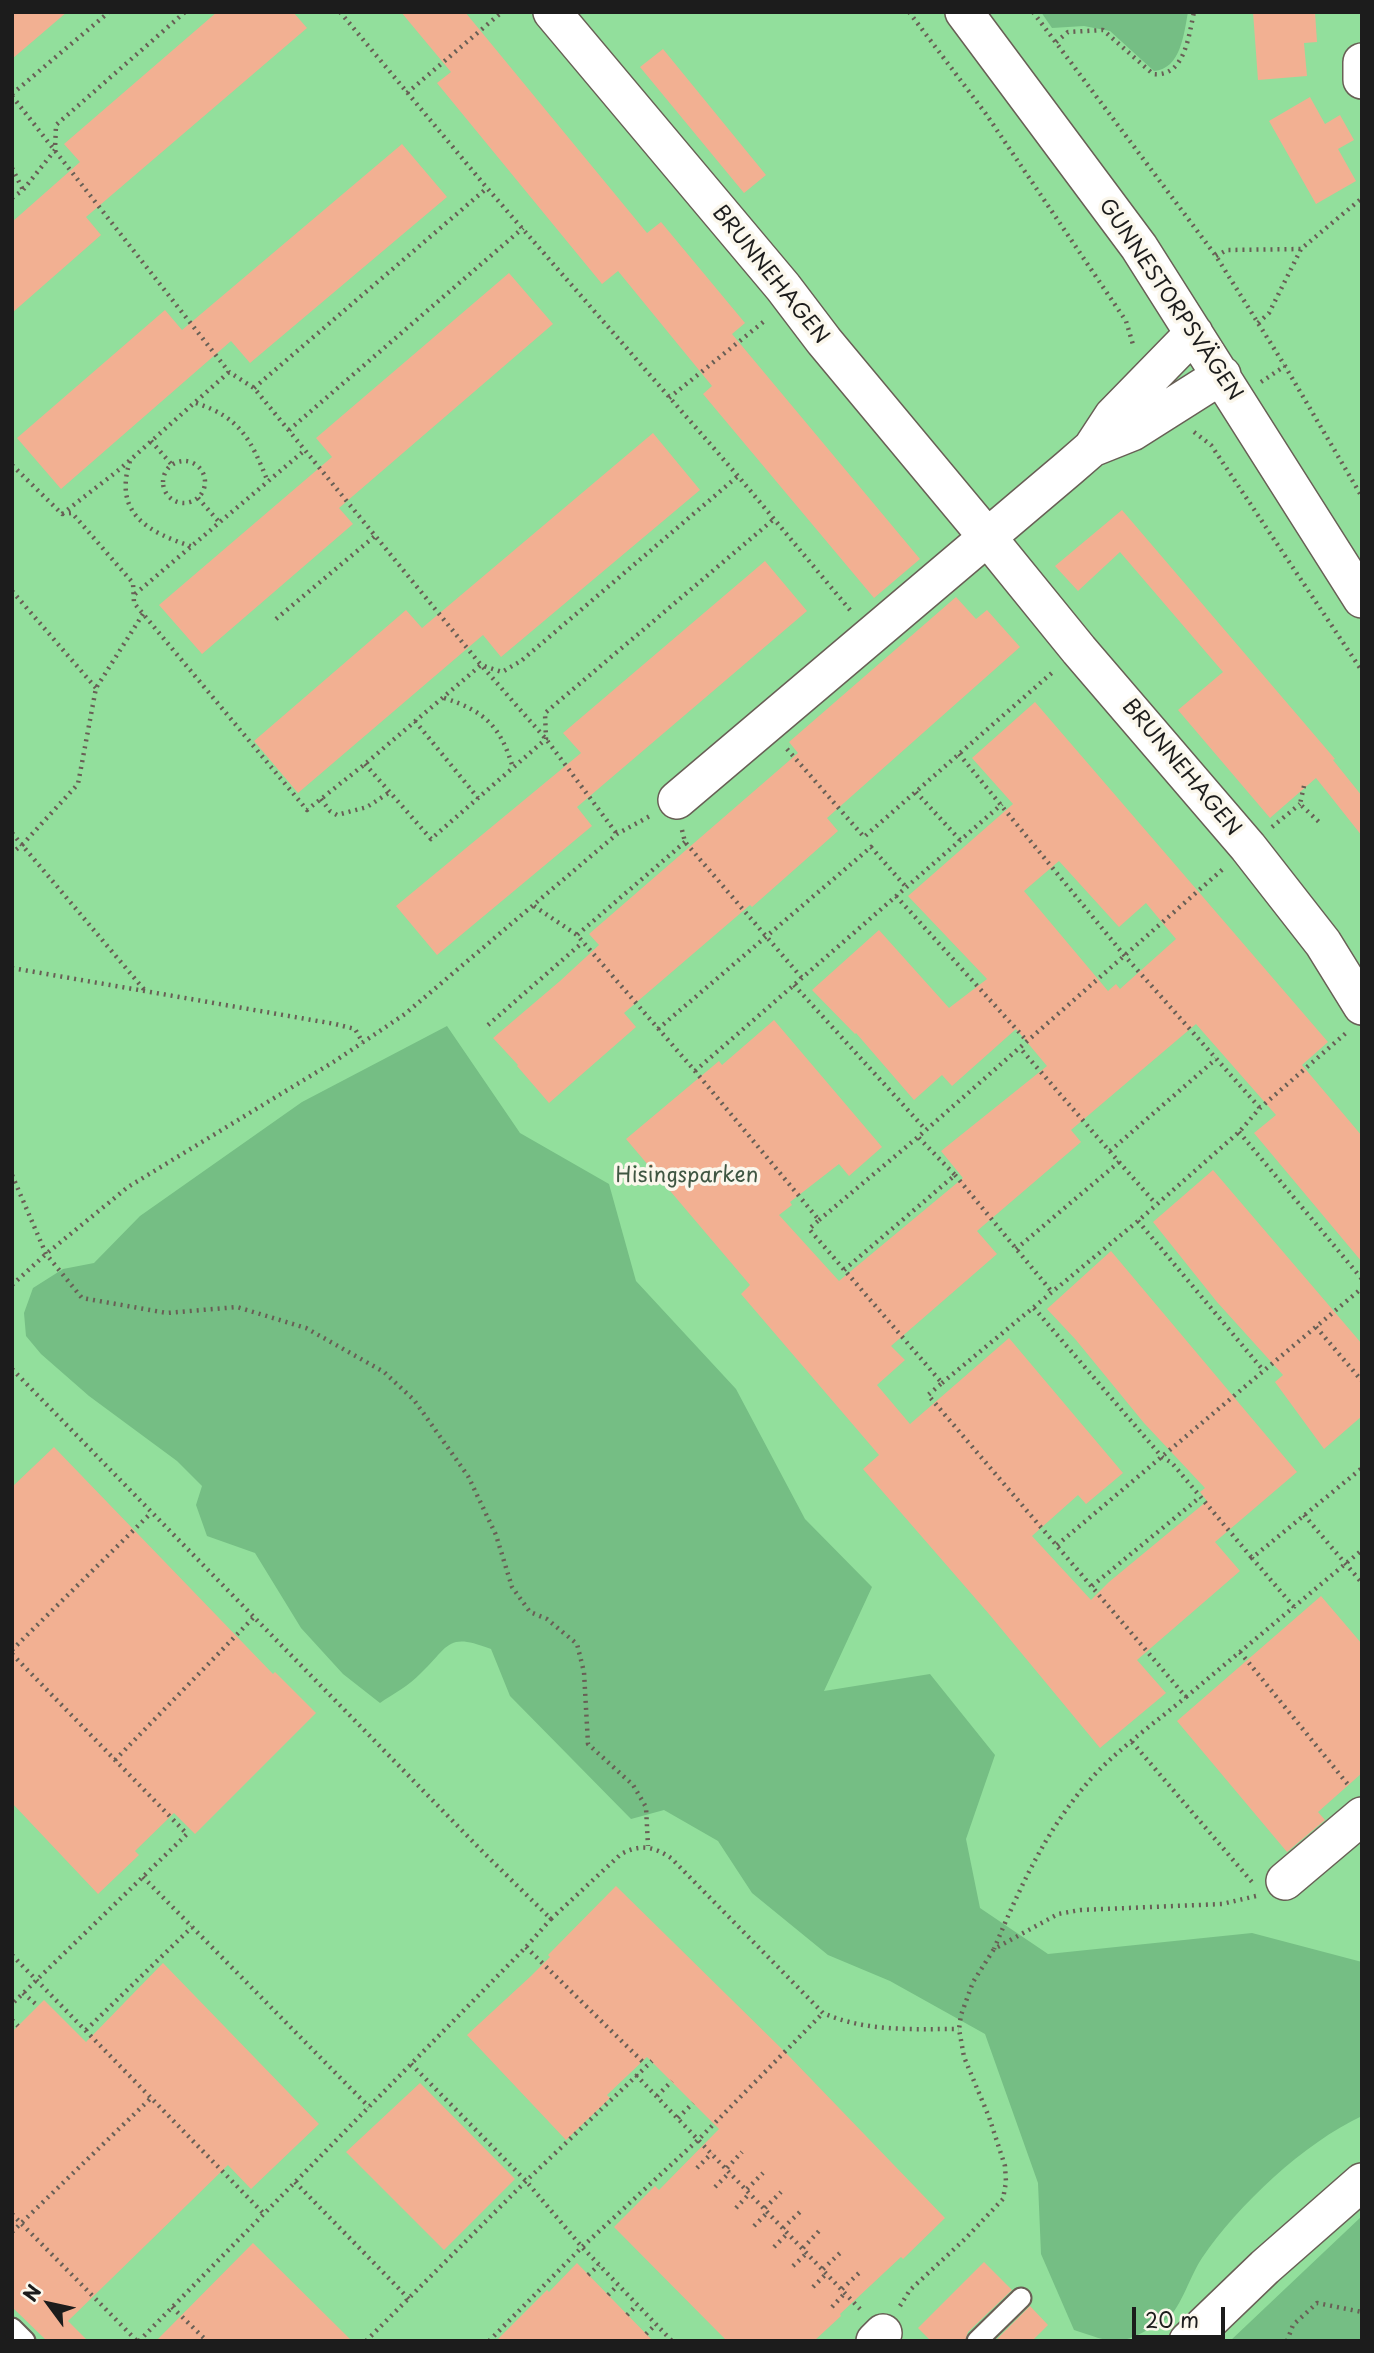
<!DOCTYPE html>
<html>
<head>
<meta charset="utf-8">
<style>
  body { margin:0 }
  #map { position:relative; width:1374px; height:2353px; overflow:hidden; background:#f4dbbe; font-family:"Playpen Sans",sans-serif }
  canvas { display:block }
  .frame { position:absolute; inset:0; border:14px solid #1c1c1c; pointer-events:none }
  .north { position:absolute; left:14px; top:2269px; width:70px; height:70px; -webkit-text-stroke:5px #fbf7ec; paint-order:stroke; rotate:303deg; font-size:19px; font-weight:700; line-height:28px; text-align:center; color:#1c1c1c }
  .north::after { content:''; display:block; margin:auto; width:24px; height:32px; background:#1c1c1c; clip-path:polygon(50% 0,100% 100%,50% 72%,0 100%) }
  .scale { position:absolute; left:1132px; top:2307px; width:93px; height:32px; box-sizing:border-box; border:4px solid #1c1c1c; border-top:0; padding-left:9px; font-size:21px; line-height:24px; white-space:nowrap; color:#1c1c1c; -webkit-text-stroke:5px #fbf7ec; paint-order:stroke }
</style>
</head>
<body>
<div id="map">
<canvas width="1374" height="2353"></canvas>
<div class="frame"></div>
<div class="north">N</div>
<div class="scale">20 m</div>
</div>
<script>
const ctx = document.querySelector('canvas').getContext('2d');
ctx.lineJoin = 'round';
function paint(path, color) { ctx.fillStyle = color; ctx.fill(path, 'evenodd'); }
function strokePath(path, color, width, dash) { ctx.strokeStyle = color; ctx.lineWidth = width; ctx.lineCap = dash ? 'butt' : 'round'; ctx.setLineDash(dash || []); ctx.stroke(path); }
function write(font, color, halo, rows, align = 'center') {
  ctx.font = font + ' "Playpen Sans",sans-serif'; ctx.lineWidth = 7; ctx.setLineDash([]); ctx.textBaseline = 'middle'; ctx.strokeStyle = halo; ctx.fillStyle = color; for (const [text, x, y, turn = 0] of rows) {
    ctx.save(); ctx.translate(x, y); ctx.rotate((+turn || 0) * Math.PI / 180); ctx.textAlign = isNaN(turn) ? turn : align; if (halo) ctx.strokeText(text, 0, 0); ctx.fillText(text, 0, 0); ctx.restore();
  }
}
paint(new Path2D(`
  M 12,12 L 1362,12 L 1362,2341 L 12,2341 Z`), '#92df9c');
paint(new Path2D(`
  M 1041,12 L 1188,12 C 1184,33 1181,69 1154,71 L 1110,31 L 1084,26 L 1052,28 Z
  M 447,1026 L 520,1133 L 609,1184 L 636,1281 L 736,1389 L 805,1519 L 872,1587 L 824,1691 L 930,1674 L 995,1755 L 966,1839 L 980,1908 L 1048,1954 L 1252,1933 L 1362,1962 L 1362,2116 C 1304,2143 1238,2205 1202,2258 C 1192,2272 1180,2309 1168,2318 C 1163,2322 1155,2325 1149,2329 C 1116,2348 1109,2341 1074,2330 L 1041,2254 L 1038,2183 L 985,2034 L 890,1981 L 828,1955 L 752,1893 L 718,1841 L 664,1810 L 631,1819 L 510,1696 L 491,1649 C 447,1632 450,1645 421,1673 C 410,1685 393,1694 380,1703 L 343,1674 L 301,1628 L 255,1553 L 207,1536 L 196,1505 L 202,1486 L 177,1461 L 89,1396 L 41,1354 L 26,1336 L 24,1313 L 33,1288 L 63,1269 L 94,1263 L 140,1216 L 302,1102 Z
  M 1362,2216 L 1362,2341 L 1230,2341 Z`), '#75be84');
paint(new Path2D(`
  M 12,12 L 67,12 L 12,59 Z
  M 217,12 L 293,12 L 307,28 L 86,217 L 101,235 L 12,313 L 12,222 L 80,162 L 64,144 Z
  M 401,12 L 465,12 L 647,233 L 661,222 L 745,323 L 732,334 L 920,559 L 874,598 L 703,394 L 712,386 L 618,271 L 602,284 L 437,83 L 451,72 Z
  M 1253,12 L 1315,12 L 1317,42 L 1304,43 L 1307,76 L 1258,80 Z
  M 663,49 L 766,175 L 744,193 L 640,67 Z
  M 1310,97 L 1325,124 L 1340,115 L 1354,140 L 1338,149 L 1356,181 L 1316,204 L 1269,121 Z
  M 402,144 L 447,197 L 250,363 L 231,341 L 61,489 L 17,438 L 165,310 L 182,330 Z
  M 509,273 L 553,324 L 339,508 L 353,524 L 202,654 L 159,605 L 332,457 L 316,438 Z
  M 653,433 L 700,490 L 501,657 L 483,635 L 298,793 L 254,741 L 406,610 L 422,628 Z
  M 1122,510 L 1335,759 L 1333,760 L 1362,796 L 1362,836 L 1316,778 L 1270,818 L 1178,710 L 1223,672 L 1120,552 L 1078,591 L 1055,566 Z
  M 765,561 L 807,611 L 577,807 L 592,826 L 437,955 L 396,906 L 581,753 L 563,733 Z
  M 956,597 L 976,619 L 987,610 L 1020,647 L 827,818 L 838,831 L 752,907 L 750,905 L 624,1013 L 636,1027 L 549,1103 L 517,1066 L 518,1065 L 493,1038 L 560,981 L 599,945 L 589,934 L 798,753 L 789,742 Z
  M 1035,702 L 1328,1042 L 1302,1065 L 1362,1136 L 1362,1262 L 1254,1133 L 1276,1115 L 1196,1024 L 1071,1130 L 1081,1142 L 977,1231 L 997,1254 L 891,1346 L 905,1360 L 877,1385 L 910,1424 L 1009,1338 L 1123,1473 L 1086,1504 L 1078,1495 L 1032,1536 L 1091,1600 L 1109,1582 L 1207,1501 L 1200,1492 L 1205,1488 L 1144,1423 L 1076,1340 L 1047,1309 L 1111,1251 L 1297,1472 L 1215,1542 L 1240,1571 L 1137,1660 L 1166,1693 L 1100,1748 L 989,1614 L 863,1469 L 879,1455 L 741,1294 L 750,1285 L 626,1139 L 719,1061 L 722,1065 L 774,1020 L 882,1147 L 849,1176 L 839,1164 L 790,1202 L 792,1205 L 779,1215 L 839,1281 L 963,1178 L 941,1151 L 1047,1066 L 1016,1029 L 952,1086 L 942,1075 L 914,1100 L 856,1033 L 855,1034 L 812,990 L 879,930 L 949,1008 L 987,979 L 908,896 L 1013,804 L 972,758 ZM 1059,861 L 1119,927 L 1146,903 L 1176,939 L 1120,989 L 1116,984 L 1108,991 L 1024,891 Z
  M 1213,1170 L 1362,1344 L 1362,1416 L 1324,1449 L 1275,1382 L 1283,1375 L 1217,1302 L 1153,1222 Z
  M 54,1447 L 273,1674 L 275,1672 L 316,1713 L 195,1834 L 174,1813 L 135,1851 L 139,1855 L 98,1894 L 12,1803 L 12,1487 Z
  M 1321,1596 L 1362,1644 L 1362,1773 L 1318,1812 L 1325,1820 L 1287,1852 L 1177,1721 Z
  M 616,1886 L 786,2053 L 945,2218 L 903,2259 L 901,2257 L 840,2314 L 841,2316 L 814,2341 L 727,2341 L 614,2227 L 655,2186 L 659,2190 L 719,2129 L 647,2057 L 607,2095 L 610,2098 L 566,2140 L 467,2035 L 531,1976 L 550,1957 L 548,1955 Z
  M 163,1963 L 319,2124 L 251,2189 L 228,2165 L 68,2321 L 88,2341 L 47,2341 L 12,2307 L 12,2032 L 44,2000 L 86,2042 Z
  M 420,2083 L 515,2179 L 444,2250 L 346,2152 Z
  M 253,2243 L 352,2341 L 156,2341 Z
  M 984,2262 L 1012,2290 L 968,2332 L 965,2341 L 931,2341 L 918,2328 Z
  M 577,2263 L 653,2341 L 496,2341 L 547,2290 L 549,2292 Z
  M 1030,2306 L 1048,2325 L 1032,2341 L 995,2341 Z`), '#f2b092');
const service = new Path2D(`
  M 12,2328 L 25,2341
  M 977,2341 L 1021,2298`);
const minor = new Path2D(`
  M 552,12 L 783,287 L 824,341 L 988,538 L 1079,650 L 1248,847 L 1323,943 L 1362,1006
  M 964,12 L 1139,247 L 1362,599
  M 1362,62 L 1362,80
  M 1092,448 L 1132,432 L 1222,375
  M 677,800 L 1069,468 L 1092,448 L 1113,416 L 1194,333
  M 1285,1881 L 1362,1816
  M 875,2341 L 883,2333
  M 1188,2341 L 1265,2267 L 1362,2182`);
strokePath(service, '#685f55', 23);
strokePath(minor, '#685f55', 40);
strokePath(new Path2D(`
  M 340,12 L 487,188 L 738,476 L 850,610
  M 909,12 L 986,114 L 1126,321 L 1134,348
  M 1033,12 L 1216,256 L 1285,366 L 1362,497
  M 1056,42 L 1068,32 L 1103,30 L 1153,74 C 1185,78 1189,34 1194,12
  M 407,93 L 502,12
  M 12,94 L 109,12
  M 12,96 L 229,372 L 254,388 L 481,665 L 546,739 L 617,834
  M 12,168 L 23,190
  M 12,198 L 23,190 L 55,150 L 56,125 L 185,12
  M 1216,256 L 1227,250 L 1301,249
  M 1258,323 L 1269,313 L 1301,249 L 1362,198
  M 1261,382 L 1285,366
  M 254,388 L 487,188
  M 669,398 L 767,319
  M 196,403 C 241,418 251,440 268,482
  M 289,430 L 523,228
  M 1194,432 L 1211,445 L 1362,671
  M 151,441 L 172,465
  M163 482a21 21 0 1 1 42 0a21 21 0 1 1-42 0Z
  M 130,461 C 113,514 148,532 193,547
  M 12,465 L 62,514 L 72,513 L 133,583 L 134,603 L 307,810 L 365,764 L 481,665 L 502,672 L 521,661 L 738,476
  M 198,498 L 220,523
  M 62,514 L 120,469 L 229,372
  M 12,591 L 96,688
  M 135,594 L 305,450
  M 143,614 L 96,688 L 78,784 L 22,845 L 147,993
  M 276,619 L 375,536
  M 444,698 C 485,711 501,727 513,768
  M 415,721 L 478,798
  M 787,749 L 864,837 L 1054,671
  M 959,754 L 1124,955 L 1260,1108
  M 365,764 L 431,839 L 546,739 L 545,713 L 774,519
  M 1304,786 L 1300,804 L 1320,823
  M 916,792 L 960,840
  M 321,799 L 330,811 L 337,815 L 367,807 L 390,792
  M 1272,827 L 1300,804
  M 682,830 L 685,842 L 802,978
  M 12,833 L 22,845 L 12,853
  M 685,842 L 577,935 L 695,1071 L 819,1220 L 809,1229 L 942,1383 L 928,1395 L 1186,1697 C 1156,1722 1114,1752 1089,1781 C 1046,1830 1019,1889 994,1949
  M 896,896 L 1027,1041
  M 534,906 L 577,935
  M 12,968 L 335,1024 L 355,1029 L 363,1043
  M 794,985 L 926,1130
  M 488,1025 L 583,942
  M 658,1029 L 871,847 L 906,887
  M 695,1071 L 1002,804
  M 1239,1132 L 1362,1279
  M 1110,1151 L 1216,1059
  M 1119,1162 L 1156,1204
  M 12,1175 L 46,1254 L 82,1298 L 167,1313 L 237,1307 L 306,1328 L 384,1372 L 414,1400 L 468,1476 L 496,1535 L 512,1587 L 530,1612 L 547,1619 L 577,1644 L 584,1672 L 588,1744 L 633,1785 L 646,1807 L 648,1846
  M 955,1175 L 1052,1292
  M 819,1220 L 918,1137 L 1223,869
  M 1138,1221 L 1263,1370
  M 1016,1249 L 1119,1162 L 1020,1048
  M 844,1270 L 955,1175 L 918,1137
  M 12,1285 L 46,1254 L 128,1187 L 335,1061 L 405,1014 L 617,834 L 650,816
  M 1034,1308 L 1162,1457 L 1172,1463 L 1252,1558
  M 1316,1327 L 1362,1381
  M 12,1369 L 483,1852 L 551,1919 L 621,1854 C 640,1844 653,1846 671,1858 L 823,2013 C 866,2032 912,2029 959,2029
  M 942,1383 L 1138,1221 L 1239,1132 L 1260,1108 L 1346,1033
  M 1304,1515 L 1362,1583
  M 1057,1545 L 1362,1288
  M 1092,1586 L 1199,1498
  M 1294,1607 L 1252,1558 L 1362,1468
  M 12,1650 L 151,1513
  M 1240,1652 L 1350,1787
  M 12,1654 L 187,1834 L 12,2004
  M 1186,1697 L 1362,1550
  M 1132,1742 L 1252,1882
  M 115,1760 L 254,1617
  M 143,1877 L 369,2107
  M 526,1947 L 646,2065
  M 12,1955 L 264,2214
  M 23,1993 L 38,2006
  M 12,2020 L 18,2026
  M 86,2030 L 192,1927
  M 411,2064 L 526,2181 L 582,2247 L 672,2341
  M 636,2075 L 860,2309
  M 657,2096 L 672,2081
  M 678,2118 L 693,2103
  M 697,2168 L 712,2153
  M 727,2168 L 742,2152
  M 295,2182 L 409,2299
  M 715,2187 L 730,2172
  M 747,2189 L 763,2173
  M 736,2208 L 750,2193
  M 765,2208 L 781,2192
  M 12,2214 L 137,2341
  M 754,2226 L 768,2212
  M 783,2228 L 802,2210
  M 12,2232 L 151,2098
  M 774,2247 L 788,2233
  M 803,2248 L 819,2231
  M 793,2266 L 807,2253
  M 823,2269 L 840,2253
  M 588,2275 L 599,2265
  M 813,2287 L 827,2273
  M 842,2289 L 859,2273
  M 608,2295 L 618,2285
  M 900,2306 L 910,2290 L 965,2239 L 1003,2199 L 1006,2182 L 1005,2166 L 989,2117 L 964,2057 L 959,2029 L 961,2015 L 973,1982 L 994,1949 L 1058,1914 L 1080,1910 L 1222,1904 L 1256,1896
  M 172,2307 L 207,2341
  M 832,2307 L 845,2293
  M 627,2315 L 637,2305
  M 646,2334 L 656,2324
  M 139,2341 L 526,1947 L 551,1919
  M 366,2341 L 526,2181 L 652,2061
  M 489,2341 L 582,2247 L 699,2139 L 823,2013
  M 1287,2341 L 1293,2325 L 1317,2303 L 1362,2312`), '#685f55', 4.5, [2, 5]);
strokePath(service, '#fff', 19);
strokePath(minor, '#fff', 37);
write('21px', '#1c1c1c', '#fbf7ec', [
  ["BRUNNEHAGEN",770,275,51],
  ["GUNNESTORPSVÄGEN",1170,300,56],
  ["BRUNNEHAGEN",1181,768,50]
]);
write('21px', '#3f5642', '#fbf7ec', [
  ["Hisingsparken",687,1176]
]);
</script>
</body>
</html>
